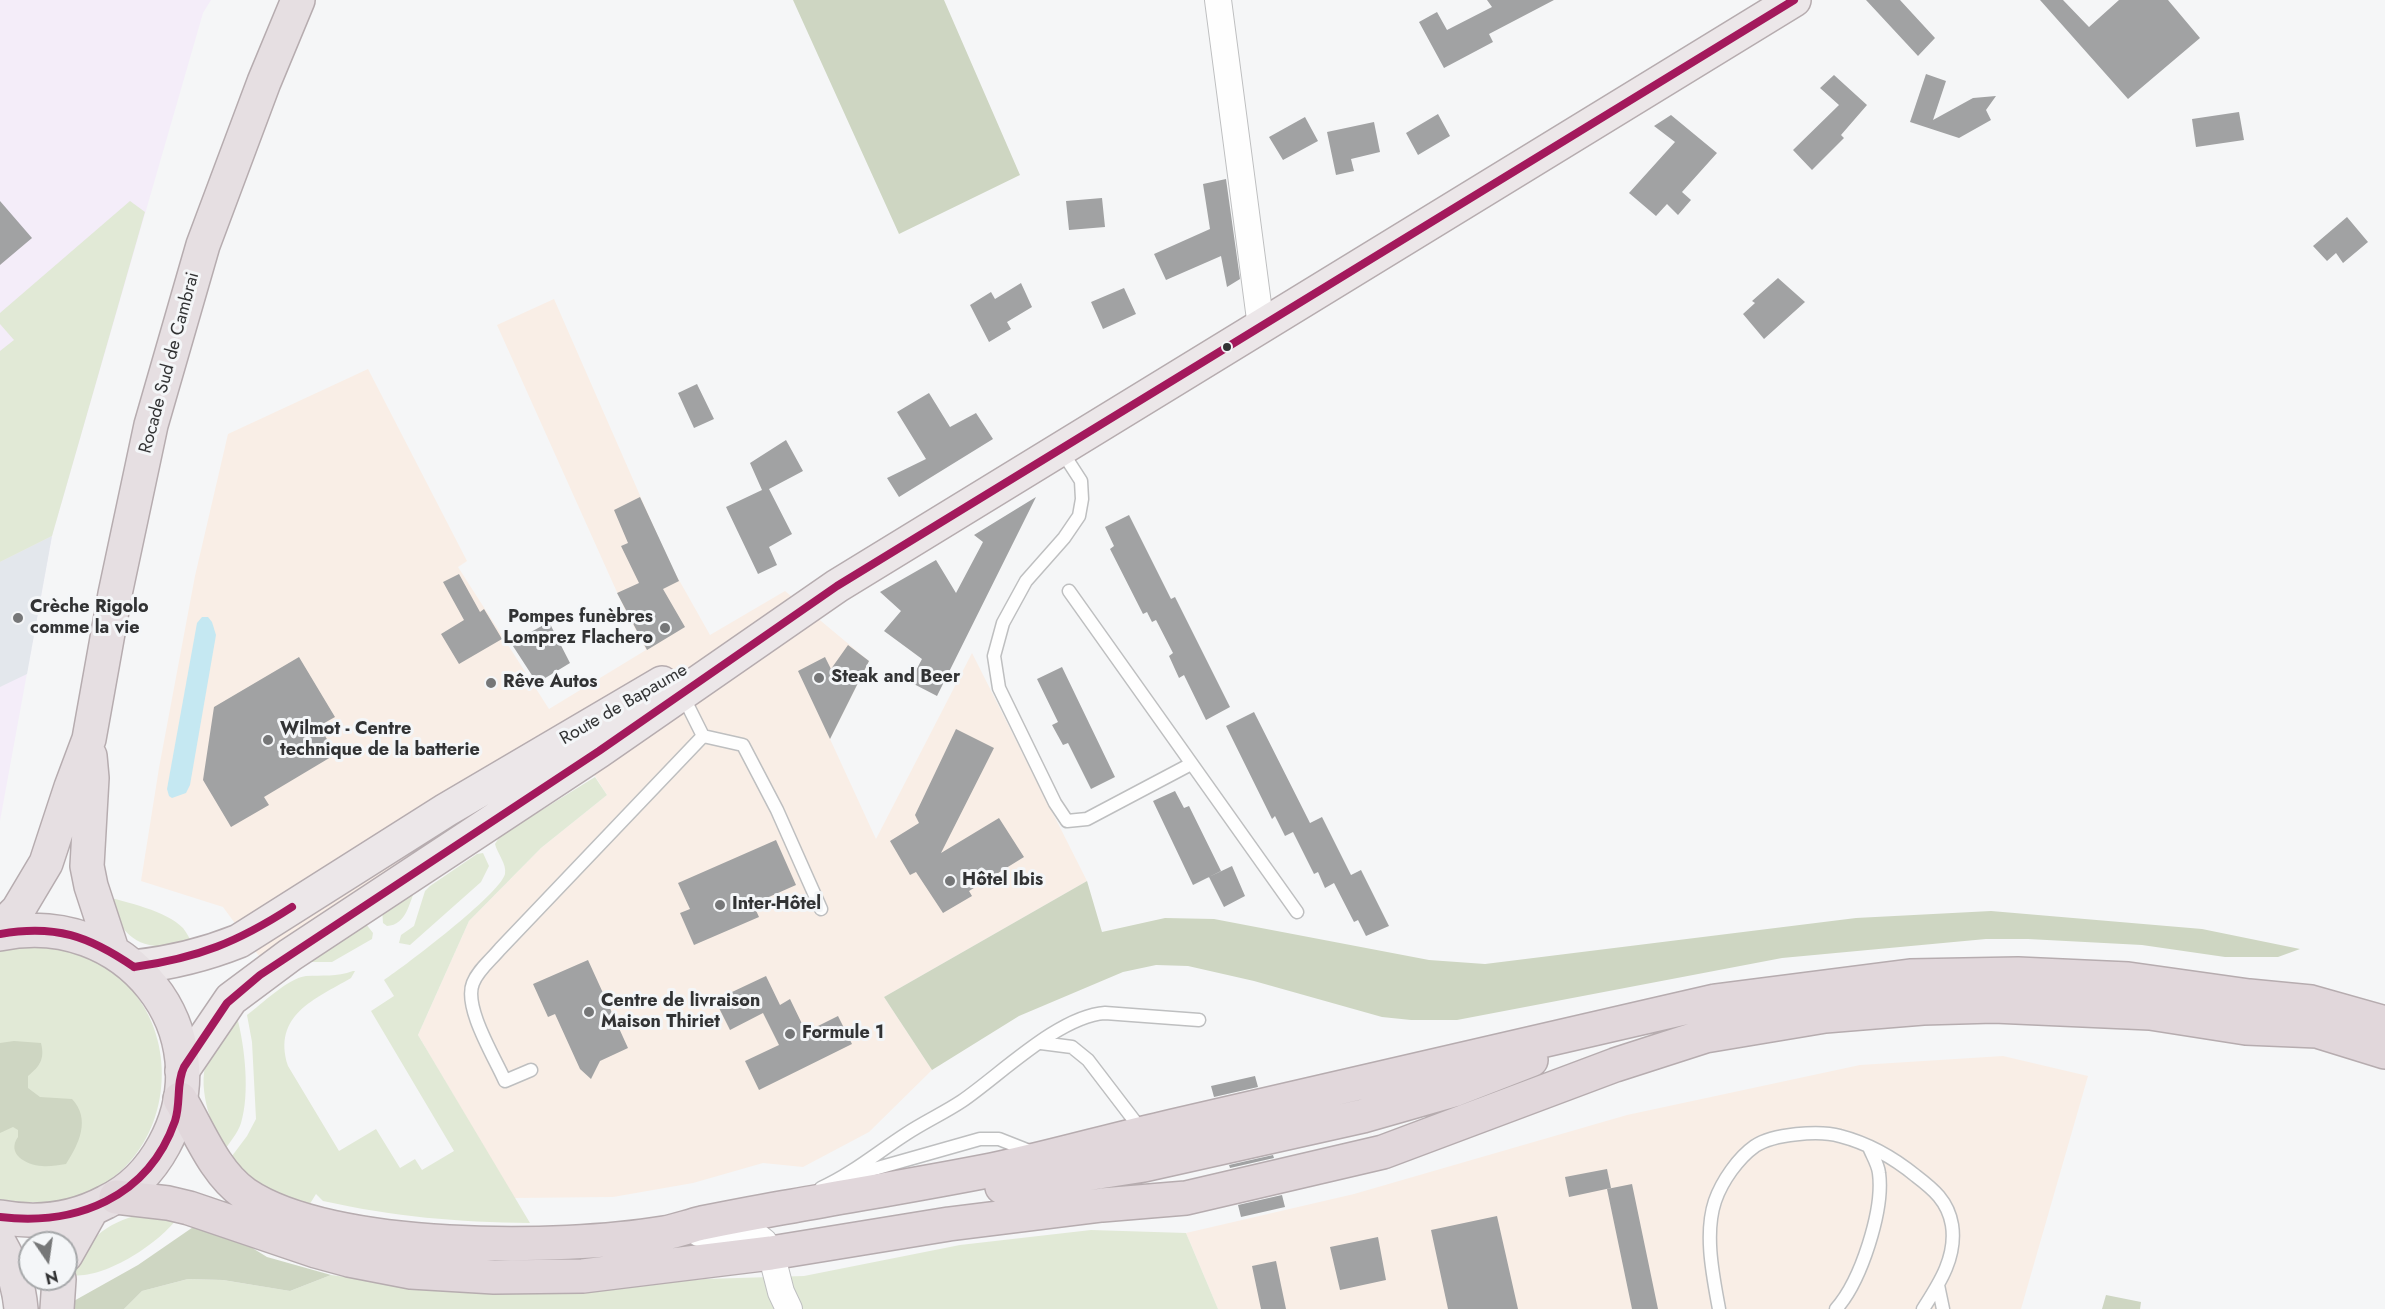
<!DOCTYPE html>
<html>
<head>
<meta charset="utf-8">
<style>
  body { margin:0 }
  #map { position:relative; width:2385px; height:1309px; overflow:hidden; background:#f5f6f7; font-family:Jost,sans-serif }
  canvas { display:block }
  .north { position:absolute; left:18px; top:1231px; width:60px; height:60px; box-sizing:border-box; background:#f4f6f8; border:2px solid #a6a8aa; border-radius:50%; rotate:167deg; font-size:16px; font-weight:700; line-height:24px; text-align:center; color:#323334 }
  .north::after { content:''; display:block; margin:auto; width:21px; height:27px; background:#767778; clip-path:polygon(50% 0,100% 100%,50% 72%,0 100%) }
</style>
</head>
<body>
<div id="map">
<canvas width="2385" height="1309"></canvas>
<div class="north">N</div>
</div>
<script>
const ctx = document.querySelector('canvas').getContext('2d');
ctx.lineJoin = 'round';
function paint(path, color) { ctx.fillStyle = color; ctx.fill(path, 'evenodd'); }
function strokePath(path, color, width, dash) { ctx.strokeStyle = color; ctx.lineWidth = width; ctx.lineCap = dash ? 'butt' : 'round'; ctx.setLineDash(dash || []); ctx.stroke(path); }
function write(font, color, halo, rows, align = 'center') {
  ctx.font = font + ' Jost,sans-serif'; ctx.lineWidth = 6; ctx.setLineDash([]); ctx.textBaseline = 'middle'; ctx.strokeStyle = halo; ctx.fillStyle = color; for (const [text, x, y, turn = 0] of rows) {
    ctx.save(); ctx.translate(x, y); ctx.rotate((+turn || 0) * Math.PI / 180); ctx.textAlign = isNaN(turn) ? turn : align; if (halo) ctx.strokeText(text, 0, 0); ctx.fillText(text, 0, 0); ctx.restore();
  }
}
paint(new Path2D(`
  M 554,299 L 670,564 L 710,635 L 785,591 L 869,661 L 830,739 L 876,839 L 972,653 L 1087,881 L 884,997 L 932,1070 L 869,1132 L 803,1167 L 763,1163 L 693,1183 L 613,1197 L 514,1198 L 418,1035 L 469,921 L 541,848 L 607,795 L 590,768 L 273,975 L 223,907 L 141,881 L 159,768 L 195,576 L 228,434 L 368,369 L 467,561 L 458,567 L 549,709 L 646,650 L 625,610 L 497,325 Z
  M 2003,1056 L 2088,1076 L 2021,1309 L 1218,1309 L 1186,1233 L 1354,1194 L 1627,1115 L 1860,1065 Z`), '#f9eee6');
paint(new Path2D(`
  M 0,0 L 211,0 L 203,13 L 52,536 L 0,821 Z`), '#f4edf9');
paint(new Path2D(`
  M 52,536 L 27,674 L 0,687 L 0,562 Z`), '#e3e7ec');
paint(new Path2D(`
  M 130,201 L 145,212 L 52,536 L 0,562 L 0,351 L 14,340 L 0,324 L 0,313 Z
  M 595,777 L 607,795 L 541,848 L 469,921 L 418,1035 L 530,1223 C 456,1222 396,1217 323,1201 L 316,1194 L 308,1207 L 265,1190 L 229,1160 L 247,1136 L 256,1119 L 252,1042 L 247,1015 C 262,1004 288,978 306,976 C 323,975 336,977 353,971 L 355,971 L 351,978 C 315,999 272,1015 288,1066 L 339,1151 L 376,1129 L 400,1168 L 415,1159 L 422,1170 L 454,1151 L 371,1011 L 394,996 L 384,980 C 405,966 500,894 505,874 C 507,864 497,853 495,844 L 500,836 Z
  M 483,853 L 489,866 L 481,882 L 410,945 L 399,943 L 401,935 L 414,926 L 425,891 L 430,886 L 477,854 Z
  M 416,888 C 409,902 407,925 387,926 L 383,923 L 382,909 Z
  M 104,896 C 126,902 167,911 183,928 C 187,933 190,939 192,944 C 140,952 126,942 104,896 Z
  M 366,924 L 373,933 L 372,939 L 332,962 L 302,962 Z
  M 21,947 C 223,941 201,1237 0,1199 L 0,951 Z
  M 237,1017 C 245,1047 250,1094 241,1123 C 238,1133 229,1143 224,1151 C 211,1125 195,1084 209,1055 C 215,1042 228,1029 237,1017 Z
  M 141,1214 L 180,1214 C 164,1241 104,1280 72,1275 C 87,1239 104,1224 141,1214 Z
  M 1091,1230 L 1186,1233 L 1218,1309 L 124,1309 L 142,1291 L 188,1279 L 223,1280 L 290,1291 L 331,1275 L 435,1290 L 593,1288 L 705,1279 L 804,1276 L 960,1245 Z`), '#e1e9d6');
paint(new Path2D(`
  M 793,0 L 944,0 L 1020,175 L 899,234 Z
  M 1087,881 L 1102,932 L 1165,918 L 1214,919 L 1429,960 L 1485,964 L 1856,918 L 1991,911 L 2202,929 L 2300,949 L 2278,957 L 2225,957 L 2142,945 L 2028,939 L 1986,939 L 1782,958 L 1457,1020 L 1411,1020 L 1382,1017 L 1254,981 L 1188,966 L 1156,965 L 1123,972 L 1019,1016 L 932,1070 L 884,997 Z
  M 14,1041 L 41,1043 C 45,1059 40,1066 28,1076 L 28,1088 L 40,1097 L 72,1099 C 91,1119 79,1144 66,1164 C 58,1165 49,1167 42,1166 C 26,1165 6,1154 18,1137 L 18,1130 L 13,1127 L 0,1133 L 0,1043 Z
  M 199,1223 L 236,1238 L 267,1257 L 331,1275 L 290,1291 L 223,1280 L 188,1279 L 142,1291 L 124,1309 L 74,1309 L 72,1302 L 138,1265 Z
  M 2106,1295 L 2141,1302 L 2140,1309 L 2102,1309 Z`), '#ced6c2');
paint(new Path2D(`
  M 202,617 L 208,617 L 212,622 L 216,635 L 190,785 L 186,793 L 172,798 L 169,796 L 167,789 L 197,623 Z`), '#c5e8f2');
paint(new Path2D(`
  M 1487,0 L 1554,0 L 1489,34 L 1493,42 L 1444,68 L 1419,22 L 1437,12 L 1447,30 L 1492,7 Z
  M 1866,0 L 1900,0 L 1935,38 L 1918,56 Z
  M 2040,0 L 2063,0 L 2089,27 L 2119,0 L 2168,0 L 2200,38 L 2128,99 Z
  M 1926,74 L 1946,81 L 1933,120 L 1973,98 L 1996,96 L 1986,110 L 1991,120 L 1959,138 L 1910,122 Z
  M 1834,75 L 1867,105 L 1841,135 L 1844,138 L 1812,170 L 1793,150 L 1839,105 L 1820,88 Z
  M 2239,112 L 2244,140 L 2196,147 L 2192,119 Z
  M 1438,114 L 1450,136 L 1418,155 L 1406,133 Z
  M 1671,115 L 1717,153 L 1682,192 L 1691,200 L 1678,215 L 1667,204 L 1656,216 L 1629,193 L 1675,142 L 1654,126 Z
  M 1305,117 L 1318,141 L 1283,160 L 1269,137 Z
  M 1374,122 L 1380,152 L 1351,159 L 1354,171 L 1336,175 L 1327,132 Z
  M 1226,179 L 1240,279 L 1227,287 L 1221,256 L 1166,280 L 1154,254 L 1210,229 L 1203,184 Z
  M 1102,198 L 1105,227 L 1069,230 L 1066,201 Z
  M 0,201 L 32,238 L 0,265 Z
  M 2347,217 L 2368,242 L 2343,263 L 2336,253 L 2327,261 L 2313,246 Z
  M 1778,278 L 1805,302 L 1764,339 L 1743,314 L 1755,303 L 1752,301 Z
  M 1021,283 L 1032,307 L 1007,322 L 1011,329 L 989,342 L 970,305 L 991,292 L 995,299 Z
  M 1124,288 L 1136,314 L 1103,329 L 1091,302 Z
  M 697,384 L 714,419 L 694,428 L 678,393 Z
  M 929,393 L 950,427 L 976,413 L 993,439 L 899,497 L 887,478 L 926,459 L 897,412 Z
  M 786,440 L 803,471 L 769,489 L 792,534 L 769,547 L 777,565 L 758,574 L 726,507 L 762,490 L 750,463 Z
  M 640,497 L 679,581 L 663,589 L 685,627 L 647,650 L 617,593 L 639,583 L 621,546 L 628,543 L 614,510 Z
  M 1036,497 L 937,696 L 910,682 L 922,659 L 884,631 L 901,611 L 880,592 L 936,560 L 956,593 L 983,542 L 974,535 Z
  M 1129,515 L 1171,599 L 1175,597 L 1230,707 L 1206,720 L 1184,675 L 1179,678 L 1169,656 L 1173,653 L 1156,620 L 1152,622 L 1147,612 L 1143,614 L 1110,549 L 1114,546 L 1105,527 Z
  M 459,574 L 480,612 L 484,609 L 502,639 L 459,664 L 441,634 L 464,620 L 443,582 Z
  M 549,622 L 570,663 L 537,683 L 511,643 Z
  M 848,645 L 869,661 L 830,739 L 798,671 L 825,657 L 831,669 Z
  M 299,657 L 335,717 L 319,726 L 336,754 L 264,797 L 269,805 L 231,827 L 203,780 L 214,707 Z
  M 1062,667 L 1115,777 L 1091,789 L 1068,743 L 1063,745 L 1052,725 L 1058,722 L 1037,679 Z
  M 1254,712 L 1310,823 L 1322,817 L 1351,875 L 1361,870 L 1389,926 L 1366,936 L 1358,920 L 1354,922 L 1334,883 L 1325,888 L 1318,872 L 1314,874 L 1293,832 L 1285,836 L 1275,816 L 1272,819 L 1226,726 Z
  M 956,729 L 994,748 L 941,853 L 999,818 L 1024,857 L 969,891 L 972,896 L 943,913 L 916,872 L 910,875 L 890,841 L 919,823 L 915,815 Z
  M 1175,791 L 1184,808 L 1189,806 L 1221,871 L 1193,885 L 1153,801 Z
  M 776,840 L 796,885 L 753,904 L 759,917 L 694,945 L 680,913 L 690,909 L 678,883 Z
  M 1232,866 L 1245,896 L 1224,907 L 1209,877 Z
  M 588,960 L 628,1048 L 600,1061 L 591,1079 L 580,1069 L 555,1014 L 548,1017 L 533,984 Z
  M 766,976 L 780,1005 L 790,999 L 806,1032 L 838,1016 L 852,1044 L 759,1090 L 745,1061 L 779,1045 L 763,1013 L 730,1030 L 715,1000 Z
  M 1255,1076 L 1258,1087 L 1214,1097 L 1211,1086 Z
  M 1273,1155 L 1274,1158 L 1230,1168 L 1229,1165 Z
  M 1607,1169 L 1611,1188 L 1569,1197 L 1565,1177 Z
  M 1632,1184 L 1658,1309 L 1632,1309 L 1607,1189 Z
  M 1282,1195 L 1285,1207 L 1241,1217 L 1238,1205 Z
  M 1497,1216 L 1518,1309 L 1448,1309 L 1431,1230 Z
  M 1378,1237 L 1386,1280 L 1340,1290 L 1330,1247 Z
  M 1276,1261 L 1286,1309 L 1261,1309 L 1252,1266 Z`), '#a1a2a3');
const service = new Path2D(`
  M 1061,450 L 1081,481 L 1082,499 L 1079,516 L 1064,538 L 1026,581 L 1003,623 L 994,656 L 999,688 L 1055,803 L 1067,821 L 1087,819 L 1191,764
  M 1069,591 L 1297,912
  M 703,736 L 743,745 L 777,810 L 821,909
  M 1041,1043 L 1072,1047 L 1088,1060 L 1143,1132
  M 531,1070 L 505,1081 C 495,1058 463,1007 473,983 C 478,970 491,960 500,949 L 703,736 L 682,694
  M 853,1175 L 980,1139 L 999,1139 L 1032,1152
  M 821,1188 C 852,1174 878,1152 906,1134 C 924,1122 944,1113 962,1101 C 1000,1075 1059,1016 1105,1013 L 1199,1020
  M 1938,1285 L 1943,1309
  M 1719,1309 C 1713,1276 1704,1234 1715,1201 C 1722,1181 1738,1158 1755,1146 C 1773,1134 1819,1130 1840,1136 C 1867,1143 1894,1158 1916,1176 C 1933,1189 1948,1201 1952,1225 C 1957,1257 1939,1284 1923,1309
  M 1836,1309 C 1861,1281 1884,1210 1879,1173 C 1878,1164 1872,1155 1869,1147`);
const minor = new Path2D(`
  M 1218,0 L 1261,327
  M 699,1233 L 754,1234 L 764,1242 L 771,1253 L 781,1292 L 789,1309`);
const primary = new Path2D(`
  M 134,967 C 171,963 204,955 239,941 L 446,810 L 662,683
  M 182,1071 L 231,999 L 290,955 L 599,751 L 837,586 L 1794,0`);
const trunk = new Path2D(`
  M 90,756 L 92,778 L 87,866 L 91,886 L 112,950
  M 0,928 L 18,910 L 46,863 L 71,787 L 89,739 L 115,594 L 151,425 L 203,245 L 264,82 L 298,0
  M 0,934 C 124,907 226,1031 164,1145 C 151,1169 131,1190 106,1202 C 72,1220 37,1224 0,1217
  M 0,1244 C 12,1265 19,1285 21,1309
  M 66,1255 L 92,1209
  M 57,1309 L 59,1279`);
const motorway = new Path2D(`
  M 180,1099 C 199,1131 214,1172 245,1194 C 332,1253 562,1250 664,1233 C 677,1231 689,1226 702,1223 C 732,1217 763,1211 793,1206 C 859,1194 926,1183 992,1170 C 1052,1157 1112,1140 1173,1126 C 1329,1090 1485,1054 1641,1018 L 1715,1001 L 1910,976 L 2018,974 L 2128,979 L 2249,996 L 2311,1002 L 2385,1023
  M 1002,1187 L 1144,1165 L 1363,1116 L 1454,1090 L 1531,1060
  M 116,1197 L 168,1203 L 189,1208 L 316,1251 L 349,1260 L 411,1272 L 494,1277 L 583,1276 L 771,1253 L 949,1224 L 1102,1205 L 1186,1198 L 1383,1152 L 1615,1065 L 1705,1036 L 1825,1016 L 1923,1008 L 1994,1006 L 2150,1013 L 2246,1028 L 2317,1031 L 2385,1052`);
strokePath(service, '#bebfc0', 15);
strokePath(minor, '#bebfc0', 28);
strokePath(primary, '#b6acaf', 36);
strokePath(trunk, '#b6acaf', 36);
strokePath(motorway, '#b6acaf', 36);
strokePath(service, '#fefefe', 12);
strokePath(minor, '#fefefe', 26);
strokePath(primary, '#ece7e9', 33);
strokePath(trunk, '#e6dfe2', 33);
strokePath(motorway, '#e1d7db', 33);
strokePath(new Path2D(`
  M 0,934 C 55,924 89,936 134,967
  M 134,967 C 198,958 238,942 292,907
  M 0,1217 C 76,1226 148,1198 175,1121 C 181,1103 176,1083 184,1067 L 227,1003 L 260,975 L 599,751 L 837,586 L 1794,0`), '#a3195c', 8);
for (const [x, y, r, color] of [
  [1227,347,5,"#323334"],
  [18,618,6,"#767778"],
  [665,628,6,"#767778"],
  [819,678,6,"#767778"],
  [491,683,6,"#767778"],
  [268,740,6,"#767778"],
  [950,881,6,"#767778"],
  [720,905,6,"#767778"],
  [589,1012,6,"#767778"],
  [790,1034,6,"#767778"]
]) { const dot = new Path2D(); dot.arc(x, y, r, 0, 2 * Math.PI); ctx.fillStyle = color; ctx.fill(dot); strokePath(dot, '#f4f6f8', 2); }
write('18px', '#323334', '#f4f6f8', [
  ["Rocade Sud de Cambrai",170,363,-75],
  ["Route de Bapaume",624,705,-30]
]);
write('bold 18px', '#323334', '#f4f6f8', [
  ["Crèche Rigolo",30,608],
  ["comme la vie",30,629],
  ["Pompes funèbres",653,618,"right"],
  ["Lomprez Flachero",653,639,"right"],
  ["Steak and Beer",831,678],
  ["Rêve Autos",503,683],
  ["Wilmot - Centre",280,730],
  ["technique de la batterie",280,751],
  ["Hôtel Ibis",962,881],
  ["Inter-Hôtel",732,905],
  ["Centre de livraison",601,1002],
  ["Maison Thiriet",601,1023],
  ["Formule 1",802,1034]
], 'left');
</script>
</body>
</html>
